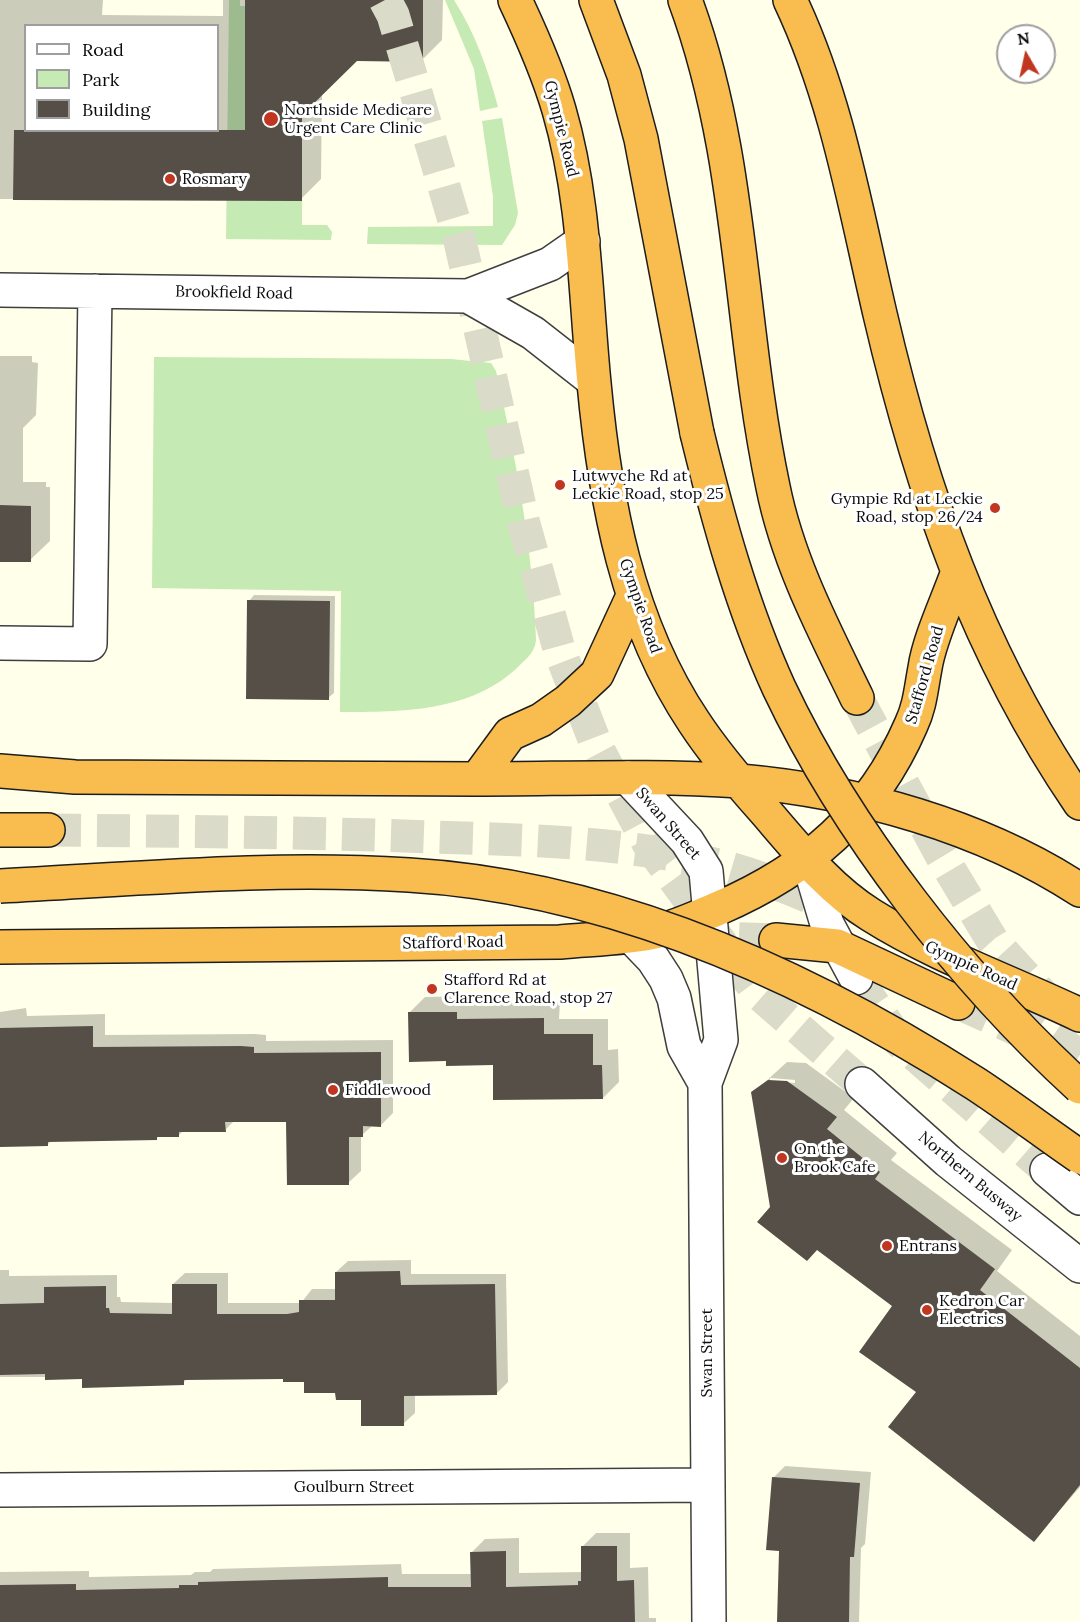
<!DOCTYPE html>
<html>
<head>
<meta charset="utf-8">
<style>
  body { margin:0 }
  #map { position:relative; width:1080px; height:1622px; overflow:hidden; background:#ffffea; font-family:Lora,serif }
  canvas { display:block }
  .legend { position:absolute; left:24px; top:24px; width:195px; height:108px; box-sizing:border-box; background:#fff; border:2px solid #9e9e9e; margin:0; padding:8px 10px; list-style:none; font-size:18px; color:#0c0c0c }
  .legend li { display:flex; align-items:center; gap:12px; height:30px }
  .legend b { width:30px; border:2px solid #9e9e9e }
  .north { position:absolute; left:996px; top:24px; width:60px; height:60px; box-sizing:border-box; background:#fff; border:2px solid #9e9e9e; border-radius:50%; rotate:351deg; font-size:16px; font-weight:700; line-height:24px; text-align:center; color:#0c0c0c }
  .north::after { content:''; display:block; margin:auto; width:21px; height:27px; background:#c03620; clip-path:polygon(50% 0,100% 100%,50% 72%,0 100%) }
</style>
</head>
<body>
<div id="map">
<canvas width="1080" height="1622"></canvas>
<ul class="legend">
<li><b style="height:8px;background:#fff"></b>Road</li>
<li><b style="height:16px;background:#c5eab3"></b>Park</li>
<li><b style="height:16px;background:#554f48"></b>Building</li>
</ul>
<div class="north">N</div>
</div>
<script>
const ctx = document.querySelector('canvas').getContext('2d');
ctx.lineJoin = 'round';
function paint(path, color) { ctx.fillStyle = color; ctx.fill(path, 'evenodd'); }
function strokePath(path, color, width, dash) { ctx.strokeStyle = color; ctx.lineWidth = width; ctx.lineCap = dash ? 'butt' : 'round'; ctx.setLineDash(dash || []); ctx.stroke(path); }
function write(font, color, halo, rows, align = 'center') {
  ctx.font = font + ' Lora,serif'; ctx.lineWidth = 6; ctx.setLineDash([]); ctx.textBaseline = 'middle'; ctx.strokeStyle = halo; ctx.fillStyle = color; for (const [text, x, y, turn = 0] of rows) {
    ctx.save(); ctx.translate(x, y); ctx.rotate((+turn || 0) * Math.PI / 180); ctx.textAlign = isNaN(turn) ? turn : align; if (halo) ctx.strokeText(text, 0, 0); ctx.fillText(text, 0, 0); ctx.restore();
  }
}
paint(new Path2D(`
  M 229,0 L 240,0 L 240,6 L 245,6 L 302,201 L 302,225 L 327,225 L 332,232 L 331,240 L 226,239 Z
  M 445,0 L 454,0 C 475,33 488,69 498,107 L 480,111 L 474,69 Z
  M 502,118 L 518,213 L 515,225 L 502,245 L 367,244 L 368,227 L 493,226 L 493,197 L 482,121 Z
  M 154,357 L 451,359 L 491,363 L 496,371 C 516,459 533,549 536,640 C 535,652 527,658 519,666 C 472,712 403,712 340,712 L 341,591 L 152,588 Z`), '#c5eab3');
paint(new Path2D(`
  M 0,0 L 103,0 L 102,15 L 223,16 L 223,0 L 443,0 L 442,40 L 422,60 L 356,60 L 322,94 L 321,179 L 301,199 L 0,199 ZM 26,26 L 218,26 L 218,130 L 26,130 Z
  M 0,356 L 32,356 L 32,362 L 38,363 L 36,415 L 23,428 L 23,482 L 46,482 L 46,487 L 50,487 L 50,541 L 30,560 L 0,560 Z
  M 254,595 L 335,596 L 334,693 L 328,698 L 249,601 Z
  M 473,996 L 473,1003 L 560,1002 L 559,1019 L 608,1019 L 608,1050 L 618,1049 L 619,1082 L 603,1098 L 494,1063 L 447,1060 L 409,1013 L 425,997 Z
  M 26,1008 L 27,1016 L 105,1014 L 105,1035 L 255,1034 L 266,1035 L 266,1041 L 393,1040 L 393,1113 L 381,1125 L 373,1125 L 361,1136 L 361,1171 L 348,1183 L 288,1121 L 235,1120 L 225,1130 L 183,1131 L 178,1136 L 159,1136 L 157,1138 L 51,1141 L 47,1145 L 0,1145 L 0,1012 Z
  M 787,1062 L 806,1063 L 854,1098 L 844,1110 L 897,1153 L 891,1160 L 1012,1250 L 997,1271 L 1080,1336 L 1080,1487 L 1034,1540 L 918,1392 L 894,1306 L 771,1207 L 753,1093 ZM 770,1078 L 795,1080 L 795,1083 L 770,1081 Z
  M 411,1260 L 411,1274 L 506,1274 L 508,1382 L 496,1394 L 415,1394 L 415,1413 L 403,1424 L 363,1398 L 306,1380 L 284,1378 L 188,1378 L 183,1383 L 84,1377 L 0,1377 L 0,1270 L 9,1270 L 9,1276 L 117,1275 L 117,1297 L 120,1297 L 121,1302 L 173,1303 L 173,1284 L 185,1273 L 228,1273 L 228,1303 L 301,1303 L 312,1289 L 336,1289 L 336,1272 L 348,1261 Z
  M 785,1466 L 871,1472 L 865,1544 L 861,1548 L 859,1622 L 779,1622 L 781,1550 L 773,1478 Z
  M 596,1533 L 630,1533 L 630,1568 L 648,1567 L 649,1618 L 656,1618 L 656,1622 L 0,1622 L 0,1572 L 89,1571 L 89,1577 L 191,1575 L 195,1572 L 210,1572 L 213,1569 L 401,1564 L 402,1574 L 472,1574 L 472,1552 L 485,1539 L 519,1538 L 519,1573 L 582,1572 L 582,1547 Z`), '#0003');
paint(new Path2D(`
  M 245,0 L 423,0 L 423,62 L 357,61 L 302,115 L 302,201 L 13,200 L 14,130 L 245,130 Z
  M 0,505 L 31,506 L 31,562 L 0,562 Z
  M 247,600 L 330,601 L 329,700 L 246,699 Z
  M 408,1012 L 457,1012 L 457,1019 L 544,1018 L 544,1034 L 593,1034 L 593,1065 L 602,1065 L 603,1099 L 493,1100 L 493,1065 L 446,1066 L 446,1061 L 409,1062 Z
  M 93,1026 L 93,1047 L 241,1046 L 254,1047 L 254,1053 L 381,1052 L 381,1127 L 363,1126 L 363,1137 L 349,1137 L 349,1185 L 287,1185 L 286,1122 L 225,1122 L 226,1132 L 179,1132 L 179,1137 L 157,1137 L 157,1140 L 48,1142 L 48,1146 L 0,1147 L 0,1028 Z
  M 768,1080 L 787,1081 L 837,1117 L 827,1129 L 880,1172 L 875,1179 L 995,1269 L 980,1290 L 1080,1368 L 1080,1485 L 1034,1542 L 888,1427 L 916,1392 L 859,1352 L 892,1306 L 817,1250 L 807,1261 L 757,1222 L 770,1207 L 751,1092 Z
  M 400,1271 L 401,1285 L 495,1284 L 497,1395 L 404,1396 L 404,1426 L 361,1426 L 361,1400 L 336,1400 L 335,1393 L 304,1393 L 304,1382 L 283,1382 L 283,1379 L 184,1380 L 184,1385 L 82,1388 L 82,1379 L 45,1380 L 45,1374 L 0,1375 L 0,1304 L 44,1303 L 44,1287 L 106,1286 L 106,1308 L 109,1308 L 110,1313 L 172,1314 L 172,1284 L 217,1284 L 217,1314 L 287,1314 L 299,1312 L 299,1300 L 335,1300 L 335,1272 Z
  M 772,1477 L 860,1483 L 854,1557 L 850,1557 L 849,1622 L 777,1622 L 779,1551 L 766,1550 Z
  M 581,1546 L 617,1546 L 617,1581 L 634,1580 L 635,1622 L 0,1622 L 0,1585 L 76,1584 L 76,1590 L 179,1588 L 179,1585 L 198,1585 L 198,1582 L 388,1577 L 388,1587 L 471,1587 L 470,1552 L 506,1551 L 506,1587 L 578,1585 L 578,1581 L 581,1581 Z`), '#554f48');
strokePath(new Path2D(`
  M 385,0 L 393,15 L 459,237 L 524,524 L 559,649 L 597,747 L 649,845 L 758,993 L 862,1084
  M 856,978 L 899,1041 L 1047,1170`), '#dbdbc9', 33, [33, 16]);
strokePath(new Path2D(`
  M 857,698 L 941,855 L 992,940 L 1051,1004
  M 48,830 C 166,831 284,832 403,836 C 503,840 608,839 706,862 C 754,873 798,892 842,911
  M 690,937 L 776,940
  M 958,1003 L 1027,1034
  M 1012,1009 L 1080,1056`), '#dbdbc9', 33, [33, 16]);
const minor = new Path2D(`
  M 0,290 L 468,296 L 550,264 L 583,241
  M 468,296 L 533,333 L 593,380
  M 0,643 L 90,644 L 95,291
  M 628,778 L 687,841 L 706,871 L 721,1040 L 705,1083 L 709,1622
  M 808,860 L 827,924 L 856,978
  M 631,936 L 653,959 L 666,979 L 674,998 L 684,1046 L 705,1083
  M 862,1084 L 948,1161 L 1080,1266
  M 1047,1170 L 1080,1198
  M 0,1490 L 708,1485`);
const highway = new Path2D(`
  M 515,0 C 532,36 548,72 559,110 C 585,199 585,292 594,383 C 605,501 627,622 694,722 C 715,754 739,782 764,810 C 796,847 829,889 871,915 C 936,956 1011,982 1080,1015
  M 596,0 L 624,75 L 641,139 L 697,433
  M 685,0 C 743,156 739,326 773,487 C 788,562 824,630 857,698
  M 790,0 C 837,99 855,207 880,314 C 921,490 977,652 1080,803
  M 0,771 L 75,777 C 209,777 343,779 477,779 C 564,779 652,775 740,781 C 856,791 982,826 1080,890
  M 477,779 L 510,734 L 541,720 L 568,701 L 597,674 L 633,596
  M 0,830 L 48,830
  M 776,940 L 837,946 L 958,1003
  M 0,947 L 560,942 C 591,939 624,939 655,932 C 677,927 698,917 719,908 C 807,870 872,815 911,725 C 920,706 921,689 925,668 C 929,640 947,602 957,574`);
strokePath(minor, '#3f3f3f', 36);
strokePath(highway, '#1d1d1d', 36);
strokePath(minor, '#fff', 33);
strokePath(highway, '#f9bc4e', 33);
const highwayBridge = new Path2D(`
  M 697,433 C 718,519 742,607 779,688 C 847,832 963,980 1080,1087
  M 0,886 C 136,879 273,866 409,875 C 612,887 807,976 976,1084 C 1011,1107 1045,1133 1080,1157`);
strokePath(highwayBridge, '#1d1d1d', 36, []);
strokePath(highwayBridge, '#f9bc4e', 33);
for (const [x, y, r, color] of [
  [271,119,8,"#c03620"],
  [170,179,6,"#c03620"],
  [560,485,6,"#c03620"],
  [995,508,6,"#c03620"],
  [432,989,6,"#c03620"],
  [333,1090,6,"#c03620"],
  [782,1158,6,"#c03620"],
  [887,1246,6,"#c03620"],
  [927,1310,6,"#c03620"]
]) { const dot = new Path2D(); dot.arc(x, y, r, 0, 2 * Math.PI); ctx.fillStyle = color; ctx.fill(dot); strokePath(dot, '#fff', 2); }
write('16px', '#0c0c0c', '#fff', [
  ["Northside Medicare",284,110],
  ["Urgent Care Clinic",284,128],
  ["Rosmary",182,179],
  ["Lutwyche Rd at",572,476],
  ["Leckie Road, stop 25",572,494],
  ["Gympie Rd at Leckie",983,499,"right"],
  ["Road, stop 26/24",983,517,"right"],
  ["Stafford Rd at",444,980],
  ["Clarence Road, stop 27",444,998],
  ["Fiddlewood",345,1090],
  ["On the",794,1149],
  ["Brook Cafe",794,1167],
  ["Entrans",899,1246],
  ["Kedron Car",939,1301],
  ["Electrics",939,1319]
], 'left');
write('16px', '#0c0c0c', '#fff', [
  ["Gympie Road",561,129,76],
  ["Brookfield Road",234,293,1],
  ["Gympie Road",640,606,71],
  ["Stafford Road",925,675,-74],
  ["Swan Street",668,824,49],
  ["Stafford Road",453,943,-1],
  ["Gympie Road",971,966,24],
  ["Northern Busway",970,1177,40],
  ["Swan Street",707,1353,-90],
  ["Goulburn Street",354,1487]
]);
</script>
</body>
</html>
